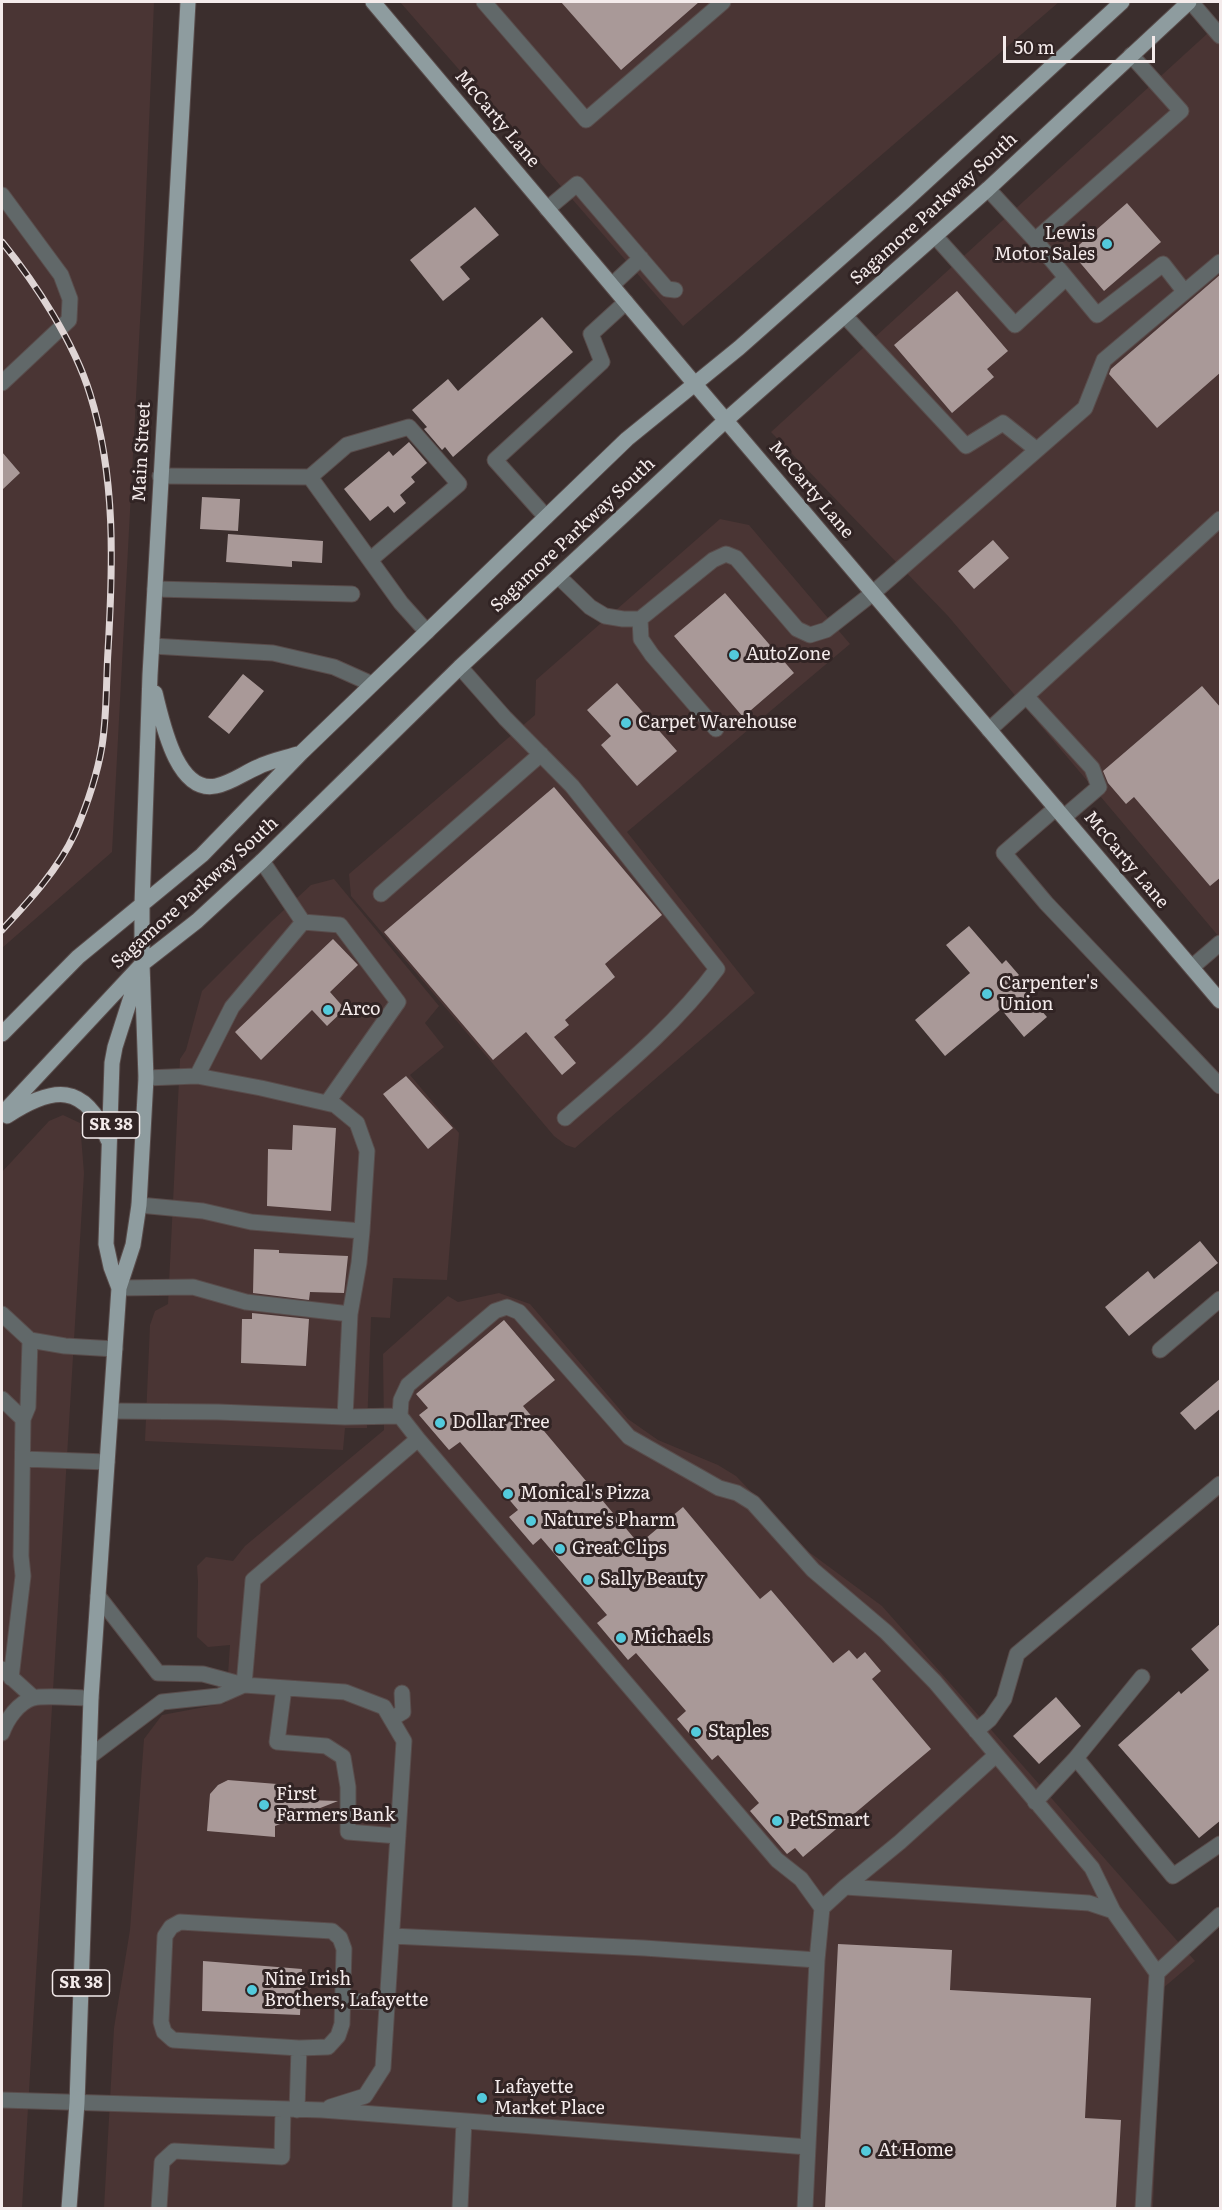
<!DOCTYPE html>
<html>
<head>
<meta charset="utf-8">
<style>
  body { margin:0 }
  #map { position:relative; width:1222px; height:2210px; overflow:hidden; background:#3b2e2d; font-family:Literata,serif }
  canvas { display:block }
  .frame { position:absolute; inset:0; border:3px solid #f4ebeb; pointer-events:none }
  .scale { position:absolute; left:1003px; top:36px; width:152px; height:27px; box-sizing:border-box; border:3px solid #f4ebeb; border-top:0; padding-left:8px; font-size:18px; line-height:21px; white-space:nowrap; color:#f4ebeb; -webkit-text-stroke:4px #312424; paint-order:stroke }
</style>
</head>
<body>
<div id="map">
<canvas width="1222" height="2210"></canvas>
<div class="frame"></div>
<div class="scale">50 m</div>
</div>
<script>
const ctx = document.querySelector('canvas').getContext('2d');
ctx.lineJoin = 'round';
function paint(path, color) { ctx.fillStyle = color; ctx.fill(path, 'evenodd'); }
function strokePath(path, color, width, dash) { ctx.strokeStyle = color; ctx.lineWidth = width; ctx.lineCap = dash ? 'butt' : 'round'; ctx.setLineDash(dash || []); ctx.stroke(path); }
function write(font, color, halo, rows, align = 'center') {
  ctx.font = font + ' Literata,serif'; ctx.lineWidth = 6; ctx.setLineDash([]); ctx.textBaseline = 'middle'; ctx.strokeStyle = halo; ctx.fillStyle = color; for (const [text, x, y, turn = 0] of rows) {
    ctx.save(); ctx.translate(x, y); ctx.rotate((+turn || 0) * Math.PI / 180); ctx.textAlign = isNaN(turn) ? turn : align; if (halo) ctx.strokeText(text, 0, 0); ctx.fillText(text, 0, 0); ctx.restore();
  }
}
paint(new Path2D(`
  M 2,2 L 154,2 L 144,246 L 112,852 L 2,948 Z
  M 400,2 L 1059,2 L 683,326 Z
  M 1220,22 L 1220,938 L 948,616 L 771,432 Z
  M 720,519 L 749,525 L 850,644 L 627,832 L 755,993 L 575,1148 L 566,1145 L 554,1136 L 351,896 L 349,874 L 535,715 L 536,680 Z
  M 334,879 L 439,1006 L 425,1023 L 444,1047 L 410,1075 L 459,1133 L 447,1280 L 393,1278 L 390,1318 L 371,1317 L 367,1428 L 345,1428 L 343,1450 L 145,1441 L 150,1325 L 155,1311 L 168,1304 L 180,1059 L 186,1050 L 202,991 L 272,921 L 311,885 Z
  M 63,1115 L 80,1123 L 84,1173 L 22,2208 L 2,2208 L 2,1172 L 49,1121 Z
  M 499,1293 L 530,1304 L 628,1419 L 658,1440 L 718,1465 L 736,1476 L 809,1552 L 882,1606 L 1195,1961 L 1162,1989 L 1153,2208 L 104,2208 L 114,2028 L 130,1930 L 144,1739 L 162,1715 L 226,1703 L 230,1645 L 208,1647 L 197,1637 L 198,1581 L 197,1566 L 206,1557 L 233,1561 L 245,1546 L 384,1430 L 383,1354 L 448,1296 L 458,1302 Z`), '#4a3534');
paint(new Path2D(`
  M 561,2 L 699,2 L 621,70 Z
  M 1127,203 L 1161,242 L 1104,291 L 1071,252 Z
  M 475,207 L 499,235 L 460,267 L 470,279 L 443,301 L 410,260 Z
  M 1221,274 L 1221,372 L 1157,428 L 1109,374 L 1111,369 Z
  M 957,291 L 1008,351 L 987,369 L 994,377 L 952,413 L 894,345 Z
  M 542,317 L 573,352 L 453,457 L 445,447 L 442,450 L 424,429 L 427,427 L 412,410 L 448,379 L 458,391 Z
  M 409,442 L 427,463 L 411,477 L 415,482 L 400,495 L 406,503 L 394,513 L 388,506 L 370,521 L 344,489 L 389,451 L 393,456 Z
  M 2,452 L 20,473 L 2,490 Z
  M 202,497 L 240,499 L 238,531 L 200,529 Z
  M 228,534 L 323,541 L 322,563 L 292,561 L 292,567 L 226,562 Z
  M 993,540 L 1009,558 L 974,589 L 958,571 Z
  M 725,593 L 794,673 L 743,717 L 674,636 Z
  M 243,674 L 264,691 L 229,734 L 208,717 Z
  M 617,683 L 677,751 L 637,786 L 601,745 L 611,736 L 587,710 Z
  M 1202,686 L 1221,708 L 1221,877 L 1210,886 L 1134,797 L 1126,804 L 1108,783 L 1103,771 Z
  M 554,787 L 662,915 L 605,964 L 615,977 L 565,1020 L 569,1025 L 554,1037 L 576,1063 L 562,1075 L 526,1032 L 493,1060 L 384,932 Z
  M 969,926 L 1002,964 L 1006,960 L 1019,975 L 1014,979 L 1047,1017 L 1024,1037 L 1001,1009 L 945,1056 L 915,1020 L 970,973 L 946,945 Z
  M 333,939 L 358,965 L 330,992 L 345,1009 L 327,1026 L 312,1010 L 261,1060 L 235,1032 Z
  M 406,1076 L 453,1128 L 428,1149 L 383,1094 Z
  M 293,1125 L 336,1128 L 331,1211 L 267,1206 L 268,1149 L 292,1150 Z
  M 1200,1241 L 1218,1263 L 1129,1336 L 1105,1307 L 1148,1271 L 1154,1279 Z
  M 254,1249 L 279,1250 L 279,1253 L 348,1256 L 344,1293 L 310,1292 L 309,1300 L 253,1293 Z
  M 252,1313 L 309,1319 L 306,1366 L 241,1363 L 242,1319 L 252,1319 Z
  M 504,1320 L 555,1380 L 523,1406 L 639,1544 L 683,1507 L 760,1599 L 771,1590 L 833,1663 L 849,1650 L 857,1659 L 865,1652 L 881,1671 L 872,1679 L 931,1749 L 803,1857 L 795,1848 L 787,1854 L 750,1811 L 759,1803 L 718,1755 L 712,1760 L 677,1719 L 686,1711 L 636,1653 L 628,1660 L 597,1623 L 607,1615 L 541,1538 L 533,1545 L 509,1517 L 518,1510 L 460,1442 L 449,1450 L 419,1415 L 428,1408 L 416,1394 Z
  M 1221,1378 L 1221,1408 L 1195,1430 L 1180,1413 Z
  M 1221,1623 L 1221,1820 L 1199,1838 L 1118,1745 L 1179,1691 L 1181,1694 L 1209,1670 L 1191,1649 Z
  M 1056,1697 L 1081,1726 L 1039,1764 L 1013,1736 Z
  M 228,1780 L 277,1784 L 277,1799 L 338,1801 L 275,1826 L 275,1837 L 207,1831 L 210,1794 L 218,1785 Z
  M 838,1944 L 952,1950 L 950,1990 L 1091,1998 L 1085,2118 L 1121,2120 L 1116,2208 L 825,2208 Z
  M 203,1961 L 302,1969 L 300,2015 L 202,2011 Z`), '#a99998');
const minor = new Path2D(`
  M 484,2 L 586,120 L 723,2
  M 1191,2 L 1220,36
  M 988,189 L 1035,240 L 1181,111 L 1131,55
  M 2,195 L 61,275 L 70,299 L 69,320 L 2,383
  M 547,209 L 577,184 L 667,289 L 675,290
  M 935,236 L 1015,325 L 1066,278
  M 1035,240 L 1097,315 L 1163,264 L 1184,291
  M 612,285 L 641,258
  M 845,316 L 966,446 L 1003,423 L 1037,450
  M 160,476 L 310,477
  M 546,517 L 495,460 L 602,362 L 591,334 L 626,302
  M 370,560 L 459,484 L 409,427 L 347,445 L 310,477 L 401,603 L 427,632
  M 558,576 L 590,607 L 605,616 L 623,619 L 640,619 L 713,560 L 726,554 L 736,558 L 797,629 L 810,635 L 826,630 L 873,593 L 1085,408 L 1104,360 L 1220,262
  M 155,589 L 352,594
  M 640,619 L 641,639 L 652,655 L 716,729
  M 152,646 L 273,653 L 334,667 L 372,684
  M 460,667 L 505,718 L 572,786 L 717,969 C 675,1026 618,1072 565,1118
  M 1026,696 L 1092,768 L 1099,787 L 1064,817
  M 989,730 L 1220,519
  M 1056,808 L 1004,853 L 1046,903 L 1220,1086
  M 381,894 L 541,754
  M 303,922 L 340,925 L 398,1002 L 327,1103
  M 1192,967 L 1220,943
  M 146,1078 L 197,1076 L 232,1007 L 303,922 L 262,861
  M 139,1205 L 203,1211 L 251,1222 L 362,1231 L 367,1151 L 357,1123 L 335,1105 L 261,1088 L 197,1076
  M 119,1288 L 193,1287 L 246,1302 L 350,1314 L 359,1263 L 362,1231
  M 2,1314 L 30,1340 L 65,1346 L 115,1349
  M 1160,1350 L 1220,1299
  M 2,1399 L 23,1419
  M 111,1411 L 218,1412 L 345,1417 L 350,1314
  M 400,1416 L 401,1400 L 408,1385 L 495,1311 L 507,1307 L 519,1312 L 629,1437 L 719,1488 L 737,1493 L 753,1503 L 813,1570 L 886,1632 L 935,1682 L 1092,1868 L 1113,1911
  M 418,1439 L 777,1860 L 801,1879 L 822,1908
  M 23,1459 L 107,1462
  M 98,1596 L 158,1673 L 203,1674 L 244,1685 L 345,1692 L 384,1707 L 404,1741 L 383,2068 L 365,2096 L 330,2107
  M 2,1669 L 34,1698
  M 1142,1677 L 1076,1758 L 1173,1876 L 1220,1844
  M 11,1678 L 23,1576 L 21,1556 L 23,1419 L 28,1407 L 30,1340
  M 244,1685 L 253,1580 L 418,1439 L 400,1416 L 345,1417
  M 284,1688 L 277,1742 L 326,1746 L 343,1757 L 348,1787 L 348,1832 L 398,1836
  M 391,1719 L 403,1712 L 402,1693
  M 976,1731 L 990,1719 L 1004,1699 L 1017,1654 L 1220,1484
  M 2,1733 C 7,1719 18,1703 33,1698 C 44,1695 78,1698 91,1698
  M 89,1757 L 162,1702 L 219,1696 L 244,1685
  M 1035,1802 L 1076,1758
  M 845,1887 L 900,1842 L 996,1755
  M 392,1936 L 644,1948 L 817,1960
  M 1157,1973 L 1220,1915
  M 343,2001 L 388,2002
  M 2,2100 L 322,2110 L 808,2147
  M 297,2110 L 299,2048 L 328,2047 L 338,2036 L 342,2024 L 344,1949 L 340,1938 L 332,1931 L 180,1922 L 171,1927 L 165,1936 L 161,2022 L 164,2032 L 173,2040 L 299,2048
  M 159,2208 L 162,2162 L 174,2151 L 282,2157 L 283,2109
  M 460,2208 L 464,2121
  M 805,2208 L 817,1960 L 822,1908 L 845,1887 L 1089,1903 L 1113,1911 L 1157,1973 L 1143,2208`);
const major = new Path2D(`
  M 373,2 L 694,383 L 1220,1001
  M 155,693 C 162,720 176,794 216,786 C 231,783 244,773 258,767 C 270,761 285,758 298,754
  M 2,1034 L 78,957 L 202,855 L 301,753 L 627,439 L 739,348 L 904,202 L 1122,2
  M 2,1114 L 142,964 L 197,921 L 262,861 L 460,667 L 726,420 L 988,189 L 1189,2
  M 7,1116 C 53,1086 85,1082 108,1140
  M 119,1288 L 111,1267 L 106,1244 L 112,1063 L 115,1047 L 138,975
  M 69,2208 L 77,2103 L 91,1698 L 119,1288 L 133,1245 L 139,1205 L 146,1078 L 142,964 L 142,905 L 150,675 L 188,2`);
strokePath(minor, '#594c4b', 17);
strokePath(major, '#594c4b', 17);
strokePath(minor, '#616869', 15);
strokePath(major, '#8e9c9f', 15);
const rail = new Path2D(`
  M 2,242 C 36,284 74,342 90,394 C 116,477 113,565 108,651 C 106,682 107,715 102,746 C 97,776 87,805 75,833 C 58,870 29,901 2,930`);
strokePath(rail, '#dfd5d5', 7);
strokePath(rail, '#312424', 4.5, [14]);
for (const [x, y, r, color] of [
  [1107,244,6,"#53cadc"],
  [734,655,6,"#53cadc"],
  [626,723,6,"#53cadc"],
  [987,994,6,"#53cadc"],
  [328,1010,6,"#53cadc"],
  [440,1423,6,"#53cadc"],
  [508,1494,6,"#53cadc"],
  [531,1521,6,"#53cadc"],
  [560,1549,6,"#53cadc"],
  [588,1580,6,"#53cadc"],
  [621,1638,6,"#53cadc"],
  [696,1732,6,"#53cadc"],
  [264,1805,6,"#53cadc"],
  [777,1821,6,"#53cadc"],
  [252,1990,6,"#53cadc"],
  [482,2098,6,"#53cadc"],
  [866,2151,6,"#53cadc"]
]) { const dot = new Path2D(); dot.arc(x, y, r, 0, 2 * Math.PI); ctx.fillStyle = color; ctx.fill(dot); strokePath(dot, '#312424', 2); }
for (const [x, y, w] of [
  [111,1125,57],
  [81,1983,57]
]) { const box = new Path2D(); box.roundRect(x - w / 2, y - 13, w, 26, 4.5); ctx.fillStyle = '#312424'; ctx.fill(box); strokePath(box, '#f4ebeb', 1.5); }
write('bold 16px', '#f4ebeb', null, [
  ["SR 38",111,1125],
  ["SR 38",81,1983]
]);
write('18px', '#f4ebeb', '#312424', [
  ["McCarty Lane",497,119,50],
  ["Sagamore Parkway South",934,209,-42],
  ["Main Street",142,452,-87],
  ["McCarty Lane",811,490,50],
  ["Sagamore Parkway South",573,535,-43],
  ["McCarty Lane",1126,860,50],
  ["Sagamore Parkway South",195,893,-42]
]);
write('18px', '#f4ebeb', '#312424', [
  ["Lewis",1095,234,"right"],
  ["Motor Sales",1095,255,"right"],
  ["AutoZone",746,655],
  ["Carpet Warehouse",638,723],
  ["Carpenter's",999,984],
  ["Union",999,1005],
  ["Arco",340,1010],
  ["Dollar Tree",452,1423],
  ["Monical's Pizza",520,1494],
  ["Nature's Pharm",543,1521],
  ["Great Clips",572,1549],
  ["Sally Beauty",600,1580],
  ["Michaels",633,1638],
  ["Staples",708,1732],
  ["First",276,1795],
  ["Farmers Bank",276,1816],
  ["PetSmart",789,1821],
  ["Nine Irish",264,1980],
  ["Brothers, Lafayette",264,2001],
  ["Lafayette",494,2088],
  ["Market Place",494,2109],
  ["At Home",878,2151]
], 'left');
</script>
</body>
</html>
